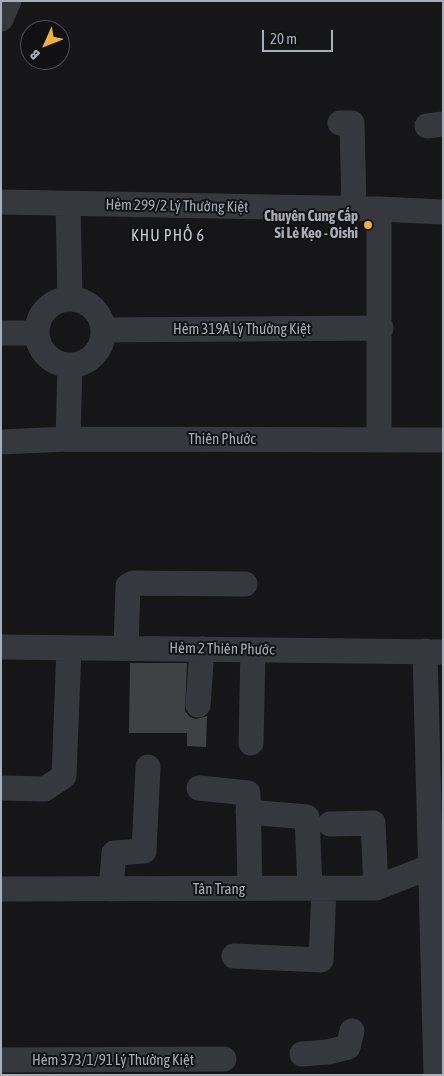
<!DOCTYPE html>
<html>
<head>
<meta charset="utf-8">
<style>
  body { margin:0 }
  #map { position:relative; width:444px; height:1076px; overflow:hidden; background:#161618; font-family:"Asap Condensed",sans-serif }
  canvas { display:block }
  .frame { position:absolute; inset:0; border:2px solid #a8adb8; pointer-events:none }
  .north { position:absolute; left:20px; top:20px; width:50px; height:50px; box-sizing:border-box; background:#111113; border:1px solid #4d4f55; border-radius:50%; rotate:226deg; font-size:14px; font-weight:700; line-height:20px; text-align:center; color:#a8adb8 }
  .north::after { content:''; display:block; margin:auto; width:18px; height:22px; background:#f2b134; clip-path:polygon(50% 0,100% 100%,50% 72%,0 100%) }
  .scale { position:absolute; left:262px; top:30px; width:71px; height:22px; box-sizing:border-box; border:2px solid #a8adb8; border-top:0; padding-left:6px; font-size:15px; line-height:18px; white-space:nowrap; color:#a8adb8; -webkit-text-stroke:4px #111113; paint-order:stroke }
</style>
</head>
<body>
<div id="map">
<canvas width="444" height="1076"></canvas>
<div class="frame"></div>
<div class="north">B</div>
<div class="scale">20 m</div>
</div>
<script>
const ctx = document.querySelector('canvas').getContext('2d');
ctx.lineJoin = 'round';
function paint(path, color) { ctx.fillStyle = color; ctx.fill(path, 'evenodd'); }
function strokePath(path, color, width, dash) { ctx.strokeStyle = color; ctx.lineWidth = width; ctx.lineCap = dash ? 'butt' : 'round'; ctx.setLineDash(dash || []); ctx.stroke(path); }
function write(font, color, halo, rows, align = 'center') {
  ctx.font = font + ' "Asap Condensed",sans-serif'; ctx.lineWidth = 4; ctx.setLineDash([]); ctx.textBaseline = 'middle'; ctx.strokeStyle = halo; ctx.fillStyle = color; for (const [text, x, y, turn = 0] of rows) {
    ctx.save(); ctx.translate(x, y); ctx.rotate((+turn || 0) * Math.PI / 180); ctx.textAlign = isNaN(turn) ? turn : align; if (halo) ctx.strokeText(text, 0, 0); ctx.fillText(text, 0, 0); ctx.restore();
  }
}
paint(new Path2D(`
  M 130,663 L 187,663 L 185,711 L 190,717 L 196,719 L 207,716 L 206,747 L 187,746 L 187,733 L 129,733 Z`), '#404145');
strokePath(new Path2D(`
  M 1,19 L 9,1
  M 340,123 L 352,123 L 354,209
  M 427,126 L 443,124
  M 1,202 L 379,209 L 443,212
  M 68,204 L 70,298
  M 379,209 L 379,439
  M37 332a33 33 0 1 1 66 0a33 33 0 1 1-66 0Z
  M 103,330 L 381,328
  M 1,333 L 36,333
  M 68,439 L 70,365
  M 1,442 L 68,439 L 443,440
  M 1,647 L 443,652
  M 126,648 L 128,586 L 133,583 L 245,584
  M 425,651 L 436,1075
  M 198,705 L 202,649
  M 251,743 L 253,650
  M 1,788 L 45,789 L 64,776 L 69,648
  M 199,788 L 248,793 L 250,888
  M 248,812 L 307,817 L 310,888
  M 330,824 L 373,823 L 376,888
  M 1,889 L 376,888 L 432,866 L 443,865
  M 111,889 L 114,853 L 144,851 L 148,767
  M 234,956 L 321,960 L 324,888
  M 302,1054 L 328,1052 L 348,1047 L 352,1031
  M 1,1060 L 224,1059`), '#37383d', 25);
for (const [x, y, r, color] of [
  [368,225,5,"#f2b134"]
]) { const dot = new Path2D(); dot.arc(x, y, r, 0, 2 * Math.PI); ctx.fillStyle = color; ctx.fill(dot); strokePath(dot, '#111113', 2); }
write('15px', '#a8adb8', '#111113', [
  ["Hẻm 299/2 Lý Thường Kiệt",177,206,1],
  ["Hẻm 319A Lý Thường Kiệt",242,329],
  ["Thiên Phước",222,439],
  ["Hẻm 2 Thiên Phước",222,649,1],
  ["Tân Trang",219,889],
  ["Hẻm 373/1/91 Lý Thường Kiệt",113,1060]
]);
write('bold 15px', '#a8adb8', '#111113', [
  ["Chuyên Cung Cấp",358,216],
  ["Sỉ Lẻ Kẹo - Oishi",358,233]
], 'right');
ctx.letterSpacing = '1px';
write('16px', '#c9ccd4', '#111113', [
  ["KHU PHỐ 6",168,236]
]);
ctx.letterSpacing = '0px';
</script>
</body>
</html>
